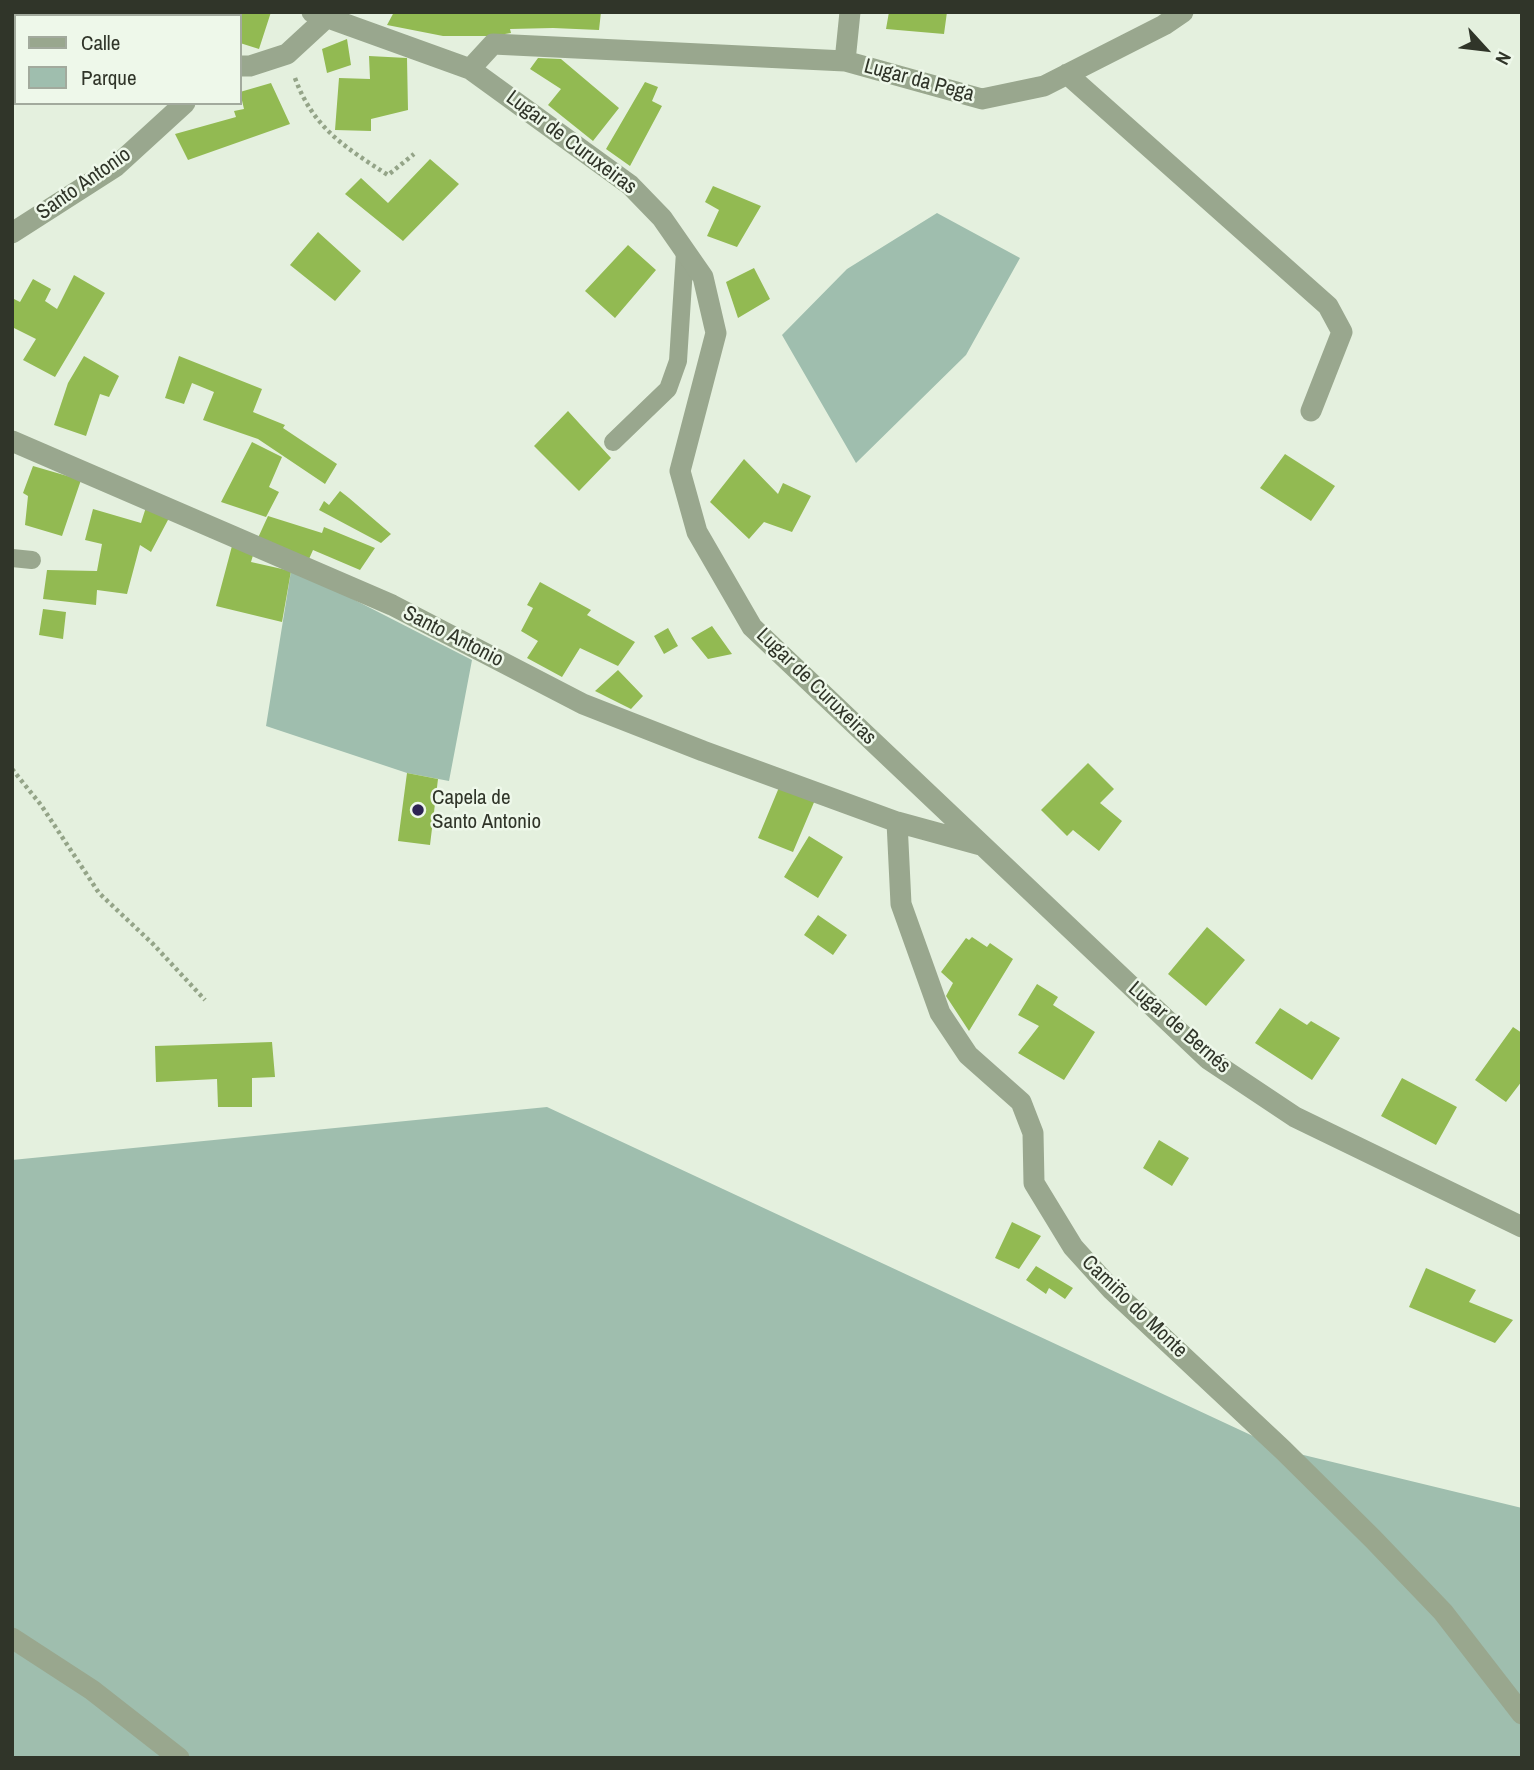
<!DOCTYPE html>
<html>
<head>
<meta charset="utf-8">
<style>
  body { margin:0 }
  #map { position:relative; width:1534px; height:1770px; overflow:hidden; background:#e4f0de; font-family:"Archivo Narrow",sans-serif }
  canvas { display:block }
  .frame { position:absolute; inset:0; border:14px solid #303529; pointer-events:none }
  .legend { position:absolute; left:14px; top:14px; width:228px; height:91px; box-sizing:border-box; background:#eef8ea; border:2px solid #a2aa9d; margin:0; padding:9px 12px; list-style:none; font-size:21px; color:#303529 }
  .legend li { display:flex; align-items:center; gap:14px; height:35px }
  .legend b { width:35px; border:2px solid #a2aa9d }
  .north { position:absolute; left:1450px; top:14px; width:70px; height:70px; -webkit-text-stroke:5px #eef8ea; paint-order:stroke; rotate:117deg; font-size:19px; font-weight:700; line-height:28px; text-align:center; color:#303529 }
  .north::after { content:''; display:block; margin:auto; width:24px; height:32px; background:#303529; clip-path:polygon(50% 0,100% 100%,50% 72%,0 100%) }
</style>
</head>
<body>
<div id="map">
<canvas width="1534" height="1770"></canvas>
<div class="frame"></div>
<ul class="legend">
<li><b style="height:9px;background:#99a78e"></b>Calle</li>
<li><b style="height:19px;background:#9fbeae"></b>Parque</li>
</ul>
<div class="north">N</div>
</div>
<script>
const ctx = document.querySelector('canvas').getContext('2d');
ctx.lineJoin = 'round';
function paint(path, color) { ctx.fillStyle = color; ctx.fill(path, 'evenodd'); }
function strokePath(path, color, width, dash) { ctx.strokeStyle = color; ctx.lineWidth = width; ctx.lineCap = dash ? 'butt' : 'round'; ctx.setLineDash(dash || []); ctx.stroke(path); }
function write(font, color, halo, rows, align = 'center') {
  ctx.font = font + ' "Archivo Narrow",sans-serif'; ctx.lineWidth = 5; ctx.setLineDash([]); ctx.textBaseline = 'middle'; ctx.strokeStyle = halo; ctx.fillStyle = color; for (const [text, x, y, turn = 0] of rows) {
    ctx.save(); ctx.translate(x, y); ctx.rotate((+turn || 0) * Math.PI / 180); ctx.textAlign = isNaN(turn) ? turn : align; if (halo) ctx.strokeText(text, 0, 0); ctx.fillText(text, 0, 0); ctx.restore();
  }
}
paint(new Path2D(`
  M 937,213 L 1020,258 L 966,355 L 856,463 L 782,335 L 847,269 Z
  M 291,571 L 345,595 L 472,660 L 449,781 L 407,773 L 266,726 Z
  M 547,1107 L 1283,1450 L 1522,1508 L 1522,1758 L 12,1758 L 12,1160 Z`), '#9fbeae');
paint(new Path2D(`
  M 212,12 L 271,12 L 259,49 L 240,43 L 240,16 L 211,16 Z
  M 394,12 L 601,12 L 599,30 L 553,28 L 510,29 L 511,33 L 493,36 L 443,36 L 387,25 Z
  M 889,12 L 947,12 L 944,34 L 886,29 Z
  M 347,39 L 351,65 L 327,73 L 322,49 Z
  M 369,56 L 407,58 L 408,110 L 371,119 L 371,131 L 335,130 L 339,78 L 370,79 Z
  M 538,58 L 561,59 L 619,108 L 593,141 L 548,105 L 561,89 L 530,69 Z
  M 645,82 L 658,87 L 652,101 L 662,106 L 630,166 L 606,149 Z
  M 271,83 L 290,124 L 188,160 L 175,134 L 236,117 L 234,111 L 244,109 L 240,92 Z
  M 430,159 L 459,184 L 403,241 L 345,194 L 361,178 L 388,203 Z
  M 713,186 L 761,206 L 737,247 L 707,236 L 719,210 L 705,202 Z
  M 318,232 L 361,271 L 335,301 L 290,265 Z
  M 628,245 L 656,270 L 615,318 L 585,291 Z
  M 754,268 L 770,299 L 738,318 L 726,282 Z
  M 74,275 L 105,293 L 55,377 L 23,360 L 36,339 L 14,328 L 12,298 L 20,302 L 33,279 L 51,289 L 45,301 L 57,309 Z
  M 84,356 L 119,376 L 109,397 L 100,394 L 86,436 L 54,425 L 68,383 Z
  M 179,356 L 262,389 L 253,412 L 285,425 L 283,428 L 337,464 L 325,484 L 258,439 L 203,420 L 214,392 L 192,383 L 184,404 L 165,398 Z
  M 568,411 L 611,458 L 579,491 L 534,446 Z
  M 252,442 L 282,457 L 269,487 L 279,492 L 266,517 L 221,502 Z
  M 1285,454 L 1335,486 L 1311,521 L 1260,488 Z
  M 744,459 L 778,494 L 783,483 L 811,496 L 792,532 L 764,522 L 749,539 L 710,502 Z
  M 33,466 L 81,480 L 62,536 L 25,525 L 28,496 L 23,493 Z
  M 340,491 L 349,498 L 391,534 L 381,543 L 319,510 L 324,501 L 329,505 Z
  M 147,504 L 169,518 L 151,552 L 140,545 L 127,594 L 97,590 L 96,605 L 43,599 L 47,570 L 97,571 L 102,544 L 85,540 L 93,509 L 141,523 Z
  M 268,516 L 322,533 L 324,527 L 375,548 L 360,570 L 313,550 L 309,559 L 257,540 Z
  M 232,546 L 254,552 L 251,562 L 291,571 L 282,622 L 216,606 Z
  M 540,582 L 591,610 L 587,615 L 635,642 L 618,666 L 580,648 L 562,677 L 527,658 L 538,641 L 521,631 L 533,608 L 527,605 Z
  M 43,609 L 66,612 L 63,639 L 39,635 Z
  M 712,626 L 732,654 L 708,659 L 691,638 Z
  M 668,628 L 678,646 L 664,654 L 654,636 Z
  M 618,670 L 643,696 L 631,709 L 595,691 Z
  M 1088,763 L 1114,789 L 1100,803 L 1122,821 L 1099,851 L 1073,830 L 1067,836 L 1041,810 Z
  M 407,773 L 438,779 L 430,845 L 398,841 Z
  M 780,785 L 815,800 L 793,852 L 758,838 Z
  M 809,836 L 843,857 L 818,898 L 784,877 Z
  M 818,915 L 847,935 L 833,955 L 804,935 Z
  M 1207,927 L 1245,960 L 1206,1006 L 1168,974 Z
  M 972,937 L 987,947 L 990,943 L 1013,959 L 969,1031 L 946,996 L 953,983 L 941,972 L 966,938 L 969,940 Z
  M 1037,984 L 1058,997 L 1053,1005 L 1095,1032 L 1064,1080 L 1018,1053 L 1039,1026 L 1018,1015 Z
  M 1280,1008 L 1307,1025 L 1311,1021 L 1340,1038 L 1312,1080 L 1255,1043 Z
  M 1513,1027 L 1522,1033 L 1522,1081 L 1506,1102 L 1475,1080 Z
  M 272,1042 L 275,1077 L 252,1078 L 252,1107 L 218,1107 L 217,1079 L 156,1082 L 155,1046 Z
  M 1402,1078 L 1457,1107 L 1436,1145 L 1381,1116 Z
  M 1159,1140 L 1189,1158 L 1172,1186 L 1143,1168 Z
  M 1012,1222 L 1041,1236 L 1019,1269 L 995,1258 Z
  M 1036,1266 L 1073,1288 L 1065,1299 L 1049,1288 L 1046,1294 L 1026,1280 Z
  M 1426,1268 L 1476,1290 L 1469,1302 L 1513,1320 L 1495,1343 L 1409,1307 Z`), '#92ba52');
strokePath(new Path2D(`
  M 295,78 C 313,128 346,148 388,175 L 414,154
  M 12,769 L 41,805 L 99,893 L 153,944 L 205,1000`), '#94a488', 4.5, [3.5, 3.5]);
strokePath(new Path2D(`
  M 613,442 L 668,389 L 678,361 L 685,252
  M 12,558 L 32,560`), '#99a78e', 18);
strokePath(new Path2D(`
  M 312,12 L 470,69 L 630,185 L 662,218 L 703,277 L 716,333 L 680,471 L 697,532 L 752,627 L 1208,1059 L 1295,1117 L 1522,1227
  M 845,61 L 850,12
  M 240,66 L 250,66 L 287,54 L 325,19
  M 470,69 L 493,44 L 845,61 L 982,99 L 1044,86 L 1164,25 L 1183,12
  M 1067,74 L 1328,306 L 1342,332 L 1311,411
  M 12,233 L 115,167 L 185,103
  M 12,441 L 392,605 L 583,704 L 703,751 L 897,822 L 981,845
  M 897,822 L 901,904 L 940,1013 L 968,1055 L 1021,1102 L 1033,1133 L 1034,1183 L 1073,1247 L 1111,1289 L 1283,1450 L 1373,1539 L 1443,1612 L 1522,1714
  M 12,1638 L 92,1690 L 179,1758`), '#99a78e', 21);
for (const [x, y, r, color] of [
  [418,810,7,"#2d2353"]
]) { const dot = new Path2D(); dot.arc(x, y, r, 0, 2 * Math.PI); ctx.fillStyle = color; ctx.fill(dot); strokePath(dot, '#eef8ea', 2.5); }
write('21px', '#303529', '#eef8ea', [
  ["Lugar da Pega",919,81,15],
  ["Lugar de Curuxeiras",571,143,37],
  ["Santo Antonio",84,184,-35],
  ["Santo Antonio",453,637,27],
  ["Lugar de Curuxeiras",816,687,44],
  ["Lugar de Bernés",1179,1028,41],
  ["Camiño do Monte",1134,1307,44]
]);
write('21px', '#303529', '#eef8ea', [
  ["Capela de",432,798],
  ["Santo Antonio",432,822]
], 'left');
</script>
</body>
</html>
